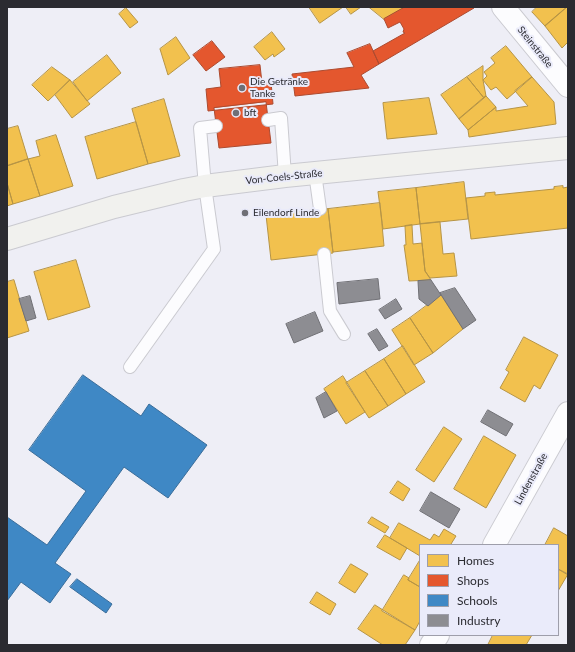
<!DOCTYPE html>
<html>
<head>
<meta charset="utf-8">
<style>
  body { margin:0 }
  #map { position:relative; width:575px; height:652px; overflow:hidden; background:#eeeef6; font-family:Lato,sans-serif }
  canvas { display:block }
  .frame { position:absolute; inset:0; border:8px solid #2b2b31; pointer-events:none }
  .legend { position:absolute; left:419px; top:544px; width:140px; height:92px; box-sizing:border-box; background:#eaebfa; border:1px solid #9e9eaa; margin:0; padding:5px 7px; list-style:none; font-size:12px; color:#2b2b31 }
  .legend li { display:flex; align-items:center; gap:8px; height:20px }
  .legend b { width:20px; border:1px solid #9e9eaa }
</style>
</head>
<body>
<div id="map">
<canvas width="575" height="652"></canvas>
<div class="frame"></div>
<ul class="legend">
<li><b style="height:11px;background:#f2c14e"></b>Homes</li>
<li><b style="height:11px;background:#e4572e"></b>Shops</li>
<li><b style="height:11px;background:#3f88c5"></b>Schools</li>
<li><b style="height:11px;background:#8d8d92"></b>Industry</li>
</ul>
</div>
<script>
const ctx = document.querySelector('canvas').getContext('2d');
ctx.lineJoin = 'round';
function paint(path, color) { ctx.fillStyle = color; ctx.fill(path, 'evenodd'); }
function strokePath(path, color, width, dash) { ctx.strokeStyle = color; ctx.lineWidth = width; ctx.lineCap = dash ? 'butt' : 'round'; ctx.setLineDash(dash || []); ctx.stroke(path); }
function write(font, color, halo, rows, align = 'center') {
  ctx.font = font + ' Lato,sans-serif'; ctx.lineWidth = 4; ctx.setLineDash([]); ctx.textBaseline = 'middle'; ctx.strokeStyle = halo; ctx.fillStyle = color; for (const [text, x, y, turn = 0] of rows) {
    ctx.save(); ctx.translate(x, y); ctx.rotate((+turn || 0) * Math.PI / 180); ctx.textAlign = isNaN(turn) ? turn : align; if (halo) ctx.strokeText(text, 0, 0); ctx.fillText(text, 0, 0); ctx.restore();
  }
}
const homes = new Path2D(`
  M 309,7 L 343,7 L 320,23 Z
  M 346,7 L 361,7 L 351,14 Z
  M 369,7 L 405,7 L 384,19 Z
  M 537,7 L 567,7 L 545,26 L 532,12 Z
  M 567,7 L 568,7 L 568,42 L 562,48 L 545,26 Z
  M 126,8 L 138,22 L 130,28 L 119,14 Z
  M 272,32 L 285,49 L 274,57 L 273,54 L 265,60 L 254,47 Z
  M 176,37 L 190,58 L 168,75 L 160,49 Z
  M 506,46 L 532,77 L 507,99 L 496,87 L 491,90 L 483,80 L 487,76 L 484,72 L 495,63 L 491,58 Z
  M 107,55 L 121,73 L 87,101 L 73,82 Z
  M 483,66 L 483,80 L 486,96 L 484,98 L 467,77 Z
  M 52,67 L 70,80 L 48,101 L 32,85 Z
  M 467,77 L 484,98 L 459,119 L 441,95 Z
  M 532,77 L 554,102 L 556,124 L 469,137 L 468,130 L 496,107 L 496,111 L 528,106 L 515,91 Z
  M 70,80 L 90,104 L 72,118 L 55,95 Z
  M 486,96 L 496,107 L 468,130 L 459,119 Z
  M 429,98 L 437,134 L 387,139 L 383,103 Z
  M 164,99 L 180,156 L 148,164 L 132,109 Z
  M 136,122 L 148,164 L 97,179 L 85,137 Z
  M 18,126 L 28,159 L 7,166 L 7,129 Z
  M 56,135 L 73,186 L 40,196 L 28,159 L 40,156 L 36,141 Z
  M 28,159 L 40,196 L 13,204 L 7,183 L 7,166 Z
  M 464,182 L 468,219 L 420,224 L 416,188 Z
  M 7,183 L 13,204 L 7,206 Z
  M 563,186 L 563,188 L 568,187 L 568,228 L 471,239 L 466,198 L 485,196 L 485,193 L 495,192 L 495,195 L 554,189 L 554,187 Z
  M 416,188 L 420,224 L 383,229 L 378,192 Z
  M 380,203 L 384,246 L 333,252 L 328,209 Z
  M 328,209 L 333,253 L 271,260 L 266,215 Z
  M 440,222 L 443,254 L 454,253 L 457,276 L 430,278 L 425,271 L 420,224 Z
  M 412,225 L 413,244 L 422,243 L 425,271 L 431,280 L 409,281 L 404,245 L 406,245 L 405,226 Z
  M 76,260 L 90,307 L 48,320 L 34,272 Z
  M 14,280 L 29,331 L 7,338 L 7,282 Z
  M 441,295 L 463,329 L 433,353 L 410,318 Z
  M 410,318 L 433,353 L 414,365 L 392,330 Z
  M 524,337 L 558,355 L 540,389 L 534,385 L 525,402 L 500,388 L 509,372 L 506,370 Z
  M 403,346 L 425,382 L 406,394 L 384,359 Z
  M 384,359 L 406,394 L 388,406 L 365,371 Z
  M 365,371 L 388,406 L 369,418 L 346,383 Z
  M 343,376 L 365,412 L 346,424 L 324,389 Z
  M 444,427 L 462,439 L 434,482 L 416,470 Z
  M 484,436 L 516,455 L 486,508 L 454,489 Z
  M 398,481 L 410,489 L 403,501 L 390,493 Z
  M 372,517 L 389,527 L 385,533 L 368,523 Z
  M 399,523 L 430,540 L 434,534 L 439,537 L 444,529 L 456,536 L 451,544 L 453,545 L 420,545 L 420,556 L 390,538 Z
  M 554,528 L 568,536 L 568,575 L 558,569 L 558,545 L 545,545 Z
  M 385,535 L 407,548 L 400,560 L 377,547 Z
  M 420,560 L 420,587 L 408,580 Z
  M 351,564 L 368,574 L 355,593 L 339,583 Z
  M 558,569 L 568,574 L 558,591 Z
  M 404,575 L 409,578 L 408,580 L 420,587 L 420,621 L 415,630 L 382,611 Z
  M 317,592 L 336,604 L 330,615 L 310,603 Z
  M 375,605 L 415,630 L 405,645 L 383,645 L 358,629 Z
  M 493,635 L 532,635 L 526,645 L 488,645 Z`);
paint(homes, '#f2c14e');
strokePath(homes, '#b69445', 1);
const shops = new Path2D(`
  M 405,7 L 473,7 L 474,8 L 379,64 L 373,51 L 405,33 L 403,32 L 404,29 L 400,22 L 388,28 L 384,19 Z
  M 212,41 L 225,57 L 206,71 L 193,55 Z
  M 370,44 L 379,64 L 361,75 L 369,88 L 295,96 L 292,74 L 354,67 L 347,53 Z
  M 260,65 L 262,83 L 271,82 L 273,104 L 208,111 L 206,89 L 221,87 L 219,69 Z
  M 266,102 L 271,143 L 219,148 L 214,108 Z`);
paint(shops, '#e4572e');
strokePath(shops, '#ac4a2f', 1);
const schools = new Path2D(`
  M 83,375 L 141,416 L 149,404 L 207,445 L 168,498 L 124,467 L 55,563 L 71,574 L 50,603 L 21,582 L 7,601 L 7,517 L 47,545 L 86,491 L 29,450 Z
  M 77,579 L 112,604 L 106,613 L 70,587 Z`);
paint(schools, '#3f88c5');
strokePath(schools, '#396c99', 1);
const industry = new Path2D(`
  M 378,279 L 380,299 L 339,304 L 337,283 Z
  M 431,280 L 441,295 L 428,306 L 419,299 L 418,281 Z
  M 455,288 L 476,320 L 463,329 L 440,293 Z
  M 30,296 L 36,318 L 26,321 L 19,299 Z
  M 396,299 L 402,309 L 385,319 L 379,310 Z
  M 315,312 L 323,331 L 294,343 L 286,324 Z
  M 377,329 L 388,346 L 379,351 L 368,334 Z
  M 326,392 L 337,411 L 324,418 L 316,398 Z
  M 488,410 L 513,424 L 506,436 L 481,422 Z
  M 431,492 L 460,509 L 449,528 L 420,511 Z`);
paint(industry, '#8d8d92');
strokePath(industry, '#707075', 1);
const service = new Path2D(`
  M 268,120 L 281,118 L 285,176
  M 315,173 L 320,209
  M 324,254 L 330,311 L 344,334
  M 130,367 L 214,249 L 205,186 L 200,128 L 216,126`);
const minor = new Path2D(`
  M 503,7 L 568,86
  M 494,545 L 568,413
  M 431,645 L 438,635`);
const secondary = new Path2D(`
  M 7,239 L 114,207 L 184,190 L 205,186 L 285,176 L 568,148`);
strokePath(service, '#cacad0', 14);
strokePath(minor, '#cacad0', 24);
strokePath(secondary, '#cacad0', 24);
strokePath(service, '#fcfcfe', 12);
strokePath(minor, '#fcfcfe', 22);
strokePath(secondary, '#f1f1ee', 22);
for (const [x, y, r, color] of [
  [242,88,4,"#6f6f76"],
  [236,113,4,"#6f6f76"],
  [245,213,4,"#6f6f76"]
]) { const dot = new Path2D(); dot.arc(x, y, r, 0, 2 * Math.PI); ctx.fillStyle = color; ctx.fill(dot); strokePath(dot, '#eaebfa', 1.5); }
write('10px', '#2b2b31', '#eaebfa', [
  ["Steinstraße",535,47,51],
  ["Von-Coels-Straße",284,177,-6],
  ["Lindenstraße",531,479,-61]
]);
write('10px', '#2b2b31', '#eaebfa', [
  ["Die Getränke",250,82],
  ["Tanke",250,94],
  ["bft",244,113],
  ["Eilendorf Linde",253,213]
], 'left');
</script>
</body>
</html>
